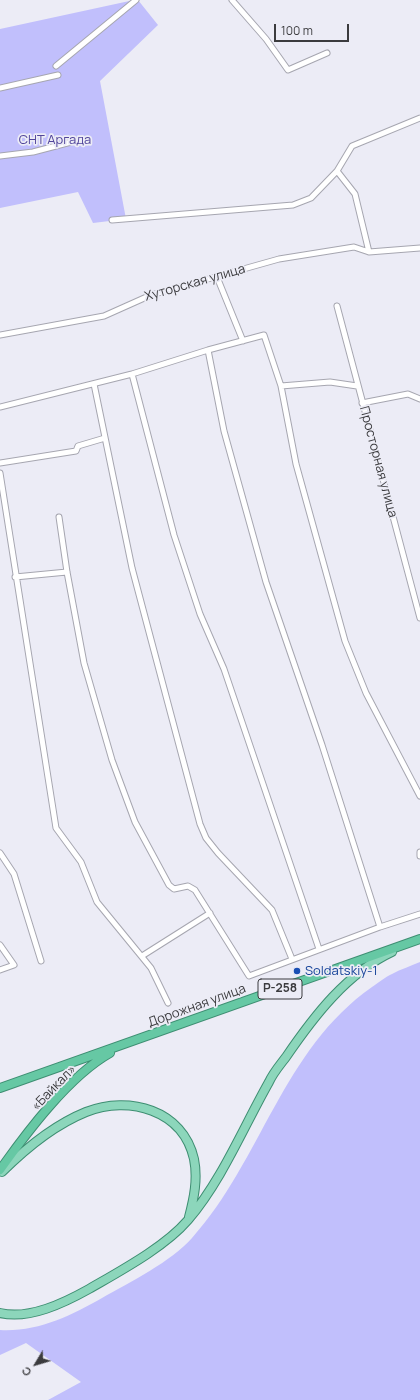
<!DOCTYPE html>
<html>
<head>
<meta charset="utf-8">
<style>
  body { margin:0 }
  #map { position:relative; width:420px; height:1400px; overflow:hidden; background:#ececf6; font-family:Manrope,sans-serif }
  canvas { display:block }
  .north { position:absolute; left:16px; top:1344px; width:40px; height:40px; -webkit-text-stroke:3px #ececf6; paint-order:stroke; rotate:232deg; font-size:11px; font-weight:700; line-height:16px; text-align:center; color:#3b3b3e }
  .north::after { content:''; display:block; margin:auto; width:14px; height:18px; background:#3b3b3e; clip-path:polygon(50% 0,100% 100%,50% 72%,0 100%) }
  .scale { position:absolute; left:274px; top:24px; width:75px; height:18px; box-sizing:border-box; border:2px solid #3b3b3e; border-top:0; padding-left:5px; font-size:12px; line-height:14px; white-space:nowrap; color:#3b3b3e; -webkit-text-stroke:3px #ececf6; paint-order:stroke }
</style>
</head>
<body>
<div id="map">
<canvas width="420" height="1400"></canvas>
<div class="north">С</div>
<div class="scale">100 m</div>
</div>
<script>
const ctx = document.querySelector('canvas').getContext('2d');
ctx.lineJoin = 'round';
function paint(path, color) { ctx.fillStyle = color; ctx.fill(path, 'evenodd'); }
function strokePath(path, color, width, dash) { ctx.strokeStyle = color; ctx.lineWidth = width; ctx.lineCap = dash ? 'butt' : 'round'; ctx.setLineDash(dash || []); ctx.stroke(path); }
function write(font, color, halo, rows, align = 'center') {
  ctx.font = font + ' Manrope,sans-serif'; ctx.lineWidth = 3.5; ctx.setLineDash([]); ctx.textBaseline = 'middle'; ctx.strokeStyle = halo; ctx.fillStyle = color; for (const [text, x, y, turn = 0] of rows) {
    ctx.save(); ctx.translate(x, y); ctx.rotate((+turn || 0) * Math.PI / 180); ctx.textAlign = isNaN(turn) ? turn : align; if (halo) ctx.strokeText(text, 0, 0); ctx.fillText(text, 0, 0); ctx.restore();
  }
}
paint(new Path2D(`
  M 134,0 L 138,0 L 158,25 L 100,81 L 126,219 L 93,223 L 78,192 L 0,208 L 0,29 Z
  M 420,962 L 420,1400 L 48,1400 L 81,1382 L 26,1343 L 0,1355 L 0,1330 C 38,1332 70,1316 102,1298 C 129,1283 172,1261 192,1238 C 262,1160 282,1050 372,987 C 378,983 385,977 392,974 C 401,969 411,966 420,962 Z`), '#c1bffc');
const minor = new Path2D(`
  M 232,0 L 266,39 L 288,70 L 327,53
  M 56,66 L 136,0
  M 0,88 L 58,75
  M 0,156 L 33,152 L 75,141
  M 337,171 L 355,194 L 369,252
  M 112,220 L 293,205 L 311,198 L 337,171 L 352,146 L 420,118
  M 217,277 L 243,341
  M 337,306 L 420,618
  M 0,335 L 104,316 L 151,295 L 279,259 L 354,247 L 369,252 L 420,248
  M 208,350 L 224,431 L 266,582 L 322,745 L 380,927
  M 132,374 L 174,535 L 200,614 L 224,669 L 319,949
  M 94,384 L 132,568 L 200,824 L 206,838 L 218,853 L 272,910 L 292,959
  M 281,386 L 330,382 L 357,386
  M 362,403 L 408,394 L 420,399
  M 0,407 L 132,374 L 208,350 L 264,335 L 281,386 L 296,464 L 345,641 L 366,693 L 420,796
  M 0,463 L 76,451 L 78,446 L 105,438
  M 0,473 L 56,828 L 81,862 L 97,902 L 151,968 L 168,1003
  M 59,517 L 67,572 L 84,663 L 112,760 L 135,822 L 169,885 L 174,889 L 188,886 L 195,890 L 249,976 L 380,927 L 420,914
  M 15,577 L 67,572
  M 420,852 L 420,856
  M 0,853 L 14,874 L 41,961
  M 0,945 L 14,965 L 0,970
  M 142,956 L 210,913`);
const primary = new Path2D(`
  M 2,1172 C 26,1148 54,1125 86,1112 C 129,1095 183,1110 194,1159 C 198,1179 194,1198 189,1217
  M 0,1313 C 29,1320 64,1303 89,1289 C 120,1271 165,1247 188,1220 C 222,1180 243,1128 269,1082 C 273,1073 280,1065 286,1057 C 314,1016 347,973 392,952`);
const trunk = new Path2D(`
  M 0,1088 L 420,939
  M 0,1170 C 27,1132 69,1076 110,1053`);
strokePath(minor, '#a6a6b0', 7);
strokePath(primary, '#3e8e72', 10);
strokePath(trunk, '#3e8e72', 10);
strokePath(minor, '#fff', 5);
strokePath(primary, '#8cd6bb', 8);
strokePath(trunk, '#66c8a4', 8);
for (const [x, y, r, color] of [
  [297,971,4,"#1a4fb4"]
]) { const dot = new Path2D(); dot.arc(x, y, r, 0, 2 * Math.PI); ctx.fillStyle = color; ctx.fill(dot); strokePath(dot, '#ececf6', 1.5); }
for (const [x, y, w] of [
  [280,989,44]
]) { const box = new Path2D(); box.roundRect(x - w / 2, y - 10, w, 20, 3); ctx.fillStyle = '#ececf6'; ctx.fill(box); strokePath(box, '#3b3b3e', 1); }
write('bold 12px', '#3b3b3e', null, [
  ["Р-258",280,989]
]);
write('13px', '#51459b', '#ececf6', [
  ["СНТ Аргада",55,140]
]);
write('13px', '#3b3b3e', '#ececf6', [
  ["Хуторская улица",195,283,-16],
  ["Просторная улица",378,462,75],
  ["Дорожная улица",197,1006,-20],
  ["«Байкал»",54,1088,-46]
]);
write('13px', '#164399', '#ececf6', [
  ["Soldatskiy-1",305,971]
], 'left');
</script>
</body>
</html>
